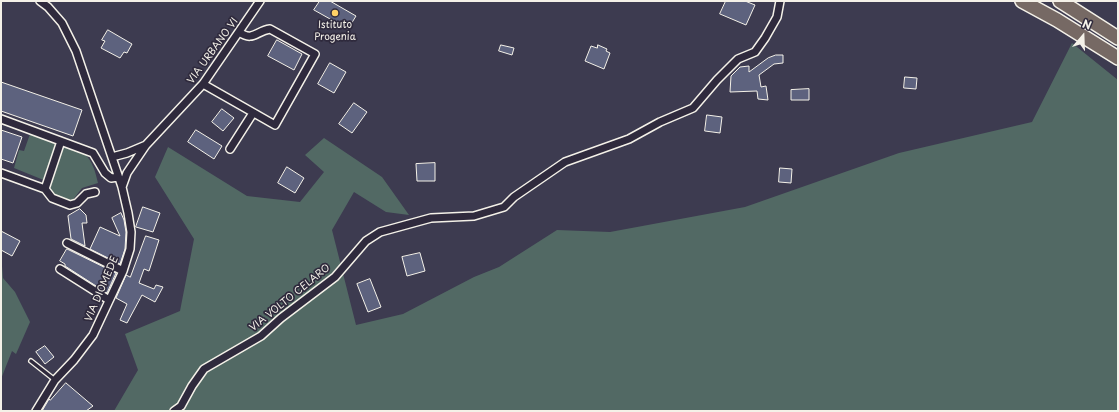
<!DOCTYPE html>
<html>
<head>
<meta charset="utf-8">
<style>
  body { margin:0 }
  #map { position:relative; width:1119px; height:412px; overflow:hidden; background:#3d3b50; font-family:"Playpen Sans",sans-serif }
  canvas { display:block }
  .frame { position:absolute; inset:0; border:2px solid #f4f1e8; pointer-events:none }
  .north { position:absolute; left:1063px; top:16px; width:40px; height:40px; -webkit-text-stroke:3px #2f2a3d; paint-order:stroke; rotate:19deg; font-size:11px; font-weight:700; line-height:16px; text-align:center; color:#f4f1e8 }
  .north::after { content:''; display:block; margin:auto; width:14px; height:18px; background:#f4f1e8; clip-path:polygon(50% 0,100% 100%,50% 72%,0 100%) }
</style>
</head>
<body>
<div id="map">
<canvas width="1119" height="412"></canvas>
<div class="frame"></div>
<div class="north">N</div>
</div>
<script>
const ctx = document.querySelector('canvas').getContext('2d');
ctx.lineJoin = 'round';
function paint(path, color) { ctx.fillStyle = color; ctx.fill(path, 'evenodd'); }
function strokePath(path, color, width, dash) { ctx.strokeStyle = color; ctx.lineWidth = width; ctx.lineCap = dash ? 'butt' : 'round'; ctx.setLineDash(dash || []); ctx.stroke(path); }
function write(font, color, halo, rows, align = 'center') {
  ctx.font = font + ' "Playpen Sans",sans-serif'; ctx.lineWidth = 3.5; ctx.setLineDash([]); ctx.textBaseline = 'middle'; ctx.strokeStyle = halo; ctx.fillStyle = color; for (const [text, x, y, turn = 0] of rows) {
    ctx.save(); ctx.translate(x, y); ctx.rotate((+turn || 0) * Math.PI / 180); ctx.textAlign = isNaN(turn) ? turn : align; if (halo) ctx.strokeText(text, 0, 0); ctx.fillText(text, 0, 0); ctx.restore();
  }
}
paint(new Path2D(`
  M 1072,43 L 1118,80 L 1118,411 L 114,411 L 138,370 L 125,334 L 180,311 L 194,239 L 155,177 L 168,147 L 247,196 L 300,202 L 324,172 L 305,155 L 324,138 L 382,177 L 409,215 L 386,212 L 354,192 L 332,230 L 356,325 L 403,314 L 474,277 L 499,267 L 557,230 L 610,232 L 745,207 L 899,153 L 1032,122 Z
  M 30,134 L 84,153 C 93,162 95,171 98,183 L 82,188 L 72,201 L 54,195 L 50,190 L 51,183 L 14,168 L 19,150 L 24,151 Z
  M 1,254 L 3,278 L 15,292 L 30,322 L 16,354 L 12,351 L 1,379 Z`), '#526964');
const building = new Path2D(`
  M 320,1 L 330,1 L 356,16 L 348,29 L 314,10 Z
  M 726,1 L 745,1 L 755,5 L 746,25 L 720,14 Z
  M 108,30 L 132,44 L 127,53 L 124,52 L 120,58 L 101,48 L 105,41 L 102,40 Z
  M 277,40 L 302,54 L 294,70 L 268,56 Z
  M 501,45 L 514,48 L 512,55 L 499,51 Z
  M 598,45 L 607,49 L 606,51 L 610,53 L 604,69 L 585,61 L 591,46 L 597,48 Z
  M 776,55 L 783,55 L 783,63 L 774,64 L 759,75 L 761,87 L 766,86 L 768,100 L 758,99 L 757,91 L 730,92 L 731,76 L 740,67 L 749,66 L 749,72 L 768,58 Z
  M 330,63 L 346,72 L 334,93 L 318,84 Z
  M 905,77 L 917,78 L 916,89 L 904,88 Z
  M 1,82 L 82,110 L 73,136 L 1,111 Z
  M 809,89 L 809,100 L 791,100 L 791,90 Z
  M 354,103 L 367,112 L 352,133 L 339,124 Z
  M 222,109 L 234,118 L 223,131 L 212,122 Z
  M 707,115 L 722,117 L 720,133 L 705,131 Z
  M 1,130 L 22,137 L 13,163 L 1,159 Z
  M 196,130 L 222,146 L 214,159 L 188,142 Z
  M 435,163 L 435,181 L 417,181 L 416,164 Z
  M 287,167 L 304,178 L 295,193 L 278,183 Z
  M 780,168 L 792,169 L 791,183 L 779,182 Z
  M 143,207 L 160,213 L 153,232 L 136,227 Z
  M 80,209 L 86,215 L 87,223 L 82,223 L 85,246 L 71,239 L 68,216 Z
  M 121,213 L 124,220 L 126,232 L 125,249 L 120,264 L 90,249 L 100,227 L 120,236 L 112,218 Z
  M 1,231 L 20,241 L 12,256 L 1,250 Z
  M 146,236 L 159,240 L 149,271 L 144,269 L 139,283 L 154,289 L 156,285 L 163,287 L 155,302 L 142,295 L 127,323 L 120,320 L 127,304 L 116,298 L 126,275 L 130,277 Z
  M 67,249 L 116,273 L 107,293 L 65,266 L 65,264 L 60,261 Z
  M 420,253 L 425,271 L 407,276 L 402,257 Z
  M 370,279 L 381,307 L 368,312 L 357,284 Z
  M 45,346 L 54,357 L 45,364 L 36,352 Z
  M 66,383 L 93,406 L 86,411 L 42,411 L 49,399 L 50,400 Z`);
paint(building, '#5d627e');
strokePath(building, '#f4f1e8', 1);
const lane = new Path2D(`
  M 31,361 L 55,380`);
const street = new Path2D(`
  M 203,84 L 275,125 L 315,54 L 270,29 C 256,31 253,42 239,32
  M 1,119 L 93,153 L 105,173 L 111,178 L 118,177
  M 230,149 L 253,113
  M 112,157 L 127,153 L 146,145
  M 1,173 L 45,189 L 61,141
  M 122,187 L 127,173 L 146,145 L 203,84 L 260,1
  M 45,189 L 52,198 L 70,205 L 77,203 L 86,194 L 95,192
  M 67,243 L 123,271
  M 60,269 L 109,300
  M 36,411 L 55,380 L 74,360 L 93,335 L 123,271 L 130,249 L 131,232 L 128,213 L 122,187 L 76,51 L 62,23 L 48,7 L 40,1
  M 174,411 L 181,406 L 192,386 L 204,369 L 261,336 L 281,318 L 335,277 L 366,241 L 380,232 L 431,218 L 474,216 L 504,207 L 514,197 L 565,162 L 629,139 L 660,122 L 693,108 L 717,80 L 738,59 L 755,52 L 765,38 L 777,17 L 780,1`);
const highway = new Path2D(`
  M 1022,1 L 1057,20 L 1118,58
  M 1060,1 L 1118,38`);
strokePath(lane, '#f4f1e8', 6);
strokePath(street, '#f4f1e8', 10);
strokePath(highway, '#f4f1e8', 16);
strokePath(lane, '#2f2a3d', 3.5);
strokePath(street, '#2f2a3d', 7);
strokePath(highway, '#766964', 13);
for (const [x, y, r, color] of [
  [335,13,4,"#ffd166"]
]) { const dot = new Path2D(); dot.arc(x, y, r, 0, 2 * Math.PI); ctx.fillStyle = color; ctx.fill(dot); strokePath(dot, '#2f2a3d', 1.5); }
write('10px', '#f4f1e8', '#2f2a3d', [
  ["Istituto",335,25],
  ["Progenia",335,37]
]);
write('10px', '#f4f1e8', '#2f2a3d', [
  ["VIA URBANO VI",213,51,-54],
  ["VIA DIOMEDE",102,289,-67],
  ["VIA VOLTO CELARO",290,298,-39]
]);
</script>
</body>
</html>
